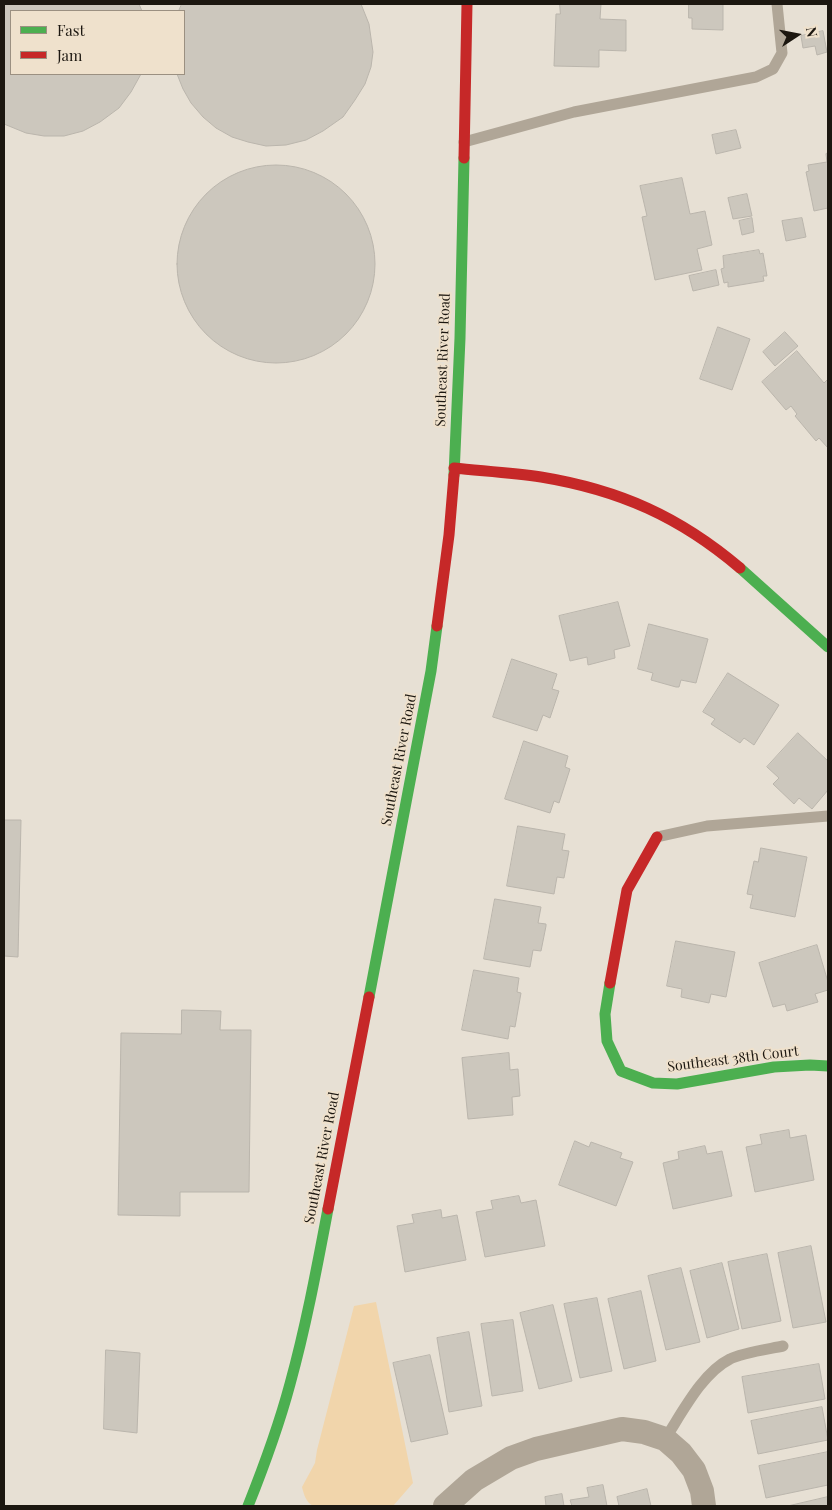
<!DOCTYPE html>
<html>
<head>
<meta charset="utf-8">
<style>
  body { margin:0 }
  #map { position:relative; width:832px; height:1510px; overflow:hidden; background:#e7e0d4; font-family:"Playfair Display",serif }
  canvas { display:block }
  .frame { position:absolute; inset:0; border:5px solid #1c1710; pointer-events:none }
  .legend { position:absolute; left:10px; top:10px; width:175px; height:65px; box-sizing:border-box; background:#efe1cc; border:1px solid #9b9081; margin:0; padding:6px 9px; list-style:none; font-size:15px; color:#1c1710 }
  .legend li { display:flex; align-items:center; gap:10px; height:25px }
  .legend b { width:25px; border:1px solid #9b9081 }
  .north { position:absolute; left:772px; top:10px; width:50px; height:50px; -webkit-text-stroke:4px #efe1cc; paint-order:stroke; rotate:79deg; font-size:14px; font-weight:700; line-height:20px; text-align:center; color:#1c1710 }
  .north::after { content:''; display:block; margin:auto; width:18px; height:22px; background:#1c1710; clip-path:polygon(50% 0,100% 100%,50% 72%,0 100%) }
</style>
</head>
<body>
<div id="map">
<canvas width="832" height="1510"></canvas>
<div class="frame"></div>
<ul class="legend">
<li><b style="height:6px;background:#4caf50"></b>Fast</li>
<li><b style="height:6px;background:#c62828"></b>Jam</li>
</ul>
<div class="north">N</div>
</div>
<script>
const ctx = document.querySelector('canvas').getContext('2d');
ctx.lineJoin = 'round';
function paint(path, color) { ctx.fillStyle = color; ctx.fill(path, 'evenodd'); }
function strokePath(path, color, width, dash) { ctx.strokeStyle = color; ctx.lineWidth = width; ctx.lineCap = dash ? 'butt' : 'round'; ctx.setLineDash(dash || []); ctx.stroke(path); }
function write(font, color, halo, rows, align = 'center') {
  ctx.font = font + ' "Playfair Display",serif'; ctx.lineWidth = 4; ctx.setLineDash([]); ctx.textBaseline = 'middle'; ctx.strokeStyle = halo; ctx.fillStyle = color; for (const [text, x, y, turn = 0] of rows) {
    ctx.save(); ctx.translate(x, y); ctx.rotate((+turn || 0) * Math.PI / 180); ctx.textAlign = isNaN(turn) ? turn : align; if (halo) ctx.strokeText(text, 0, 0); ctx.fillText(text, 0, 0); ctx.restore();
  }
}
paint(new Path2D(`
  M 376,1302 L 413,1483 L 393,1506 L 313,1506 C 306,1502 304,1495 302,1487 L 315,1463 L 317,1450 L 354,1306 Z`), '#f1d5ab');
const building = new Path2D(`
  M 4,4 L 139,4 L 142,11 L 11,11 L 11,74 L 141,74 L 131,92 L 119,108 L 100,122 L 83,131 L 64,136 L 44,136 L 26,133 L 4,124 Z
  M 182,4 L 361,4 L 369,24 L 373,52 L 371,67 L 365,84 L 355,100 L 343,117 L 323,131 L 306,140 L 286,145 L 266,146 L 248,142 L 232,137 L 216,128 L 203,117 L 191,103 L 183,89 L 177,74 L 184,74 L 184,11 L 179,11 Z
  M 560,4 L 601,4 L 600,19 L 626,20 L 626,51 L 599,50 L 599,67 L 554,66 L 556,14 L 560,14 Z
  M 689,4 L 723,4 L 723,30 L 692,29 L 692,18 L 689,18 Z
  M 823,31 L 827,52 L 817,55 L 815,46 L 803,48 L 801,36 Z
  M 736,130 L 741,148 L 716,154 L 712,135 Z
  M 828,153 L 828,208 L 814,211 L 806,172 L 809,171 L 808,165 L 827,162 L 826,154 Z
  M177 264a99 99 0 1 1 198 0a99 99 0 1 1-198 0Z
  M 682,178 L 690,214 L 705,211 L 712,245 L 697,249 L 702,270 L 655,280 L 642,217 L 647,216 L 640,186 Z
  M 747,194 L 752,216 L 733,219 L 728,198 Z
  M 752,218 L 754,232 L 742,235 L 739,221 Z
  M 802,218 L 806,237 L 786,241 L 782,221 Z
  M 759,250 L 760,254 L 763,253 L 767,276 L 763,276 L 764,281 L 728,287 L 728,282 L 724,283 L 721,269 L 724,268 L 723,256 Z
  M 716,270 L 719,285 L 693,291 L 689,276 Z
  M 718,327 L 750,339 L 732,390 L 700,379 Z
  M 785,332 L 798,346 L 775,366 L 763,352 Z
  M 797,351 L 824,383 L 828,379 L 828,448 L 819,438 L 816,441 L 795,416 L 797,414 L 791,406 L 786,410 L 762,382 Z
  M 618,602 L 630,646 L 614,650 L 615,658 L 588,665 L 587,657 L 570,661 L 559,616 Z
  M 649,624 L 708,639 L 696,683 L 681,680 L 679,687 L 676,687 L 651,680 L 653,673 L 638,669 Z
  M 512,659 L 557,674 L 552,689 L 559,691 L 550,718 L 543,715 L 537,731 L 493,717 Z
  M 728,673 L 779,705 L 754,745 L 744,738 L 740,743 L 711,724 L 715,719 L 703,712 Z
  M 798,733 L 828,761 L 828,790 L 812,809 L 799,798 L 794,804 L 773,784 L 779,778 L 767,767 Z
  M 524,741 L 568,756 L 565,767 L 570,769 L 559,803 L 554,801 L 550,813 L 505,799 Z
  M 4,820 L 21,820 L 18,957 L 4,956 Z
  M 518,826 L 565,834 L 562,850 L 569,851 L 564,878 L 557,877 L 554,894 L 507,886 Z
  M 761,848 L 807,857 L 795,917 L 750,908 L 753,895 L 747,894 L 754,861 L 758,862 Z
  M 495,899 L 541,907 L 538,923 L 546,924 L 546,926 L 541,951 L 533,950 L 530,967 L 484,959 Z
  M 676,941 L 735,952 L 726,997 L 711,994 L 709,1003 L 681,997 L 682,989 L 667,986 Z
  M 817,945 L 828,982 L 828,990 L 815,994 L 818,1002 L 787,1011 L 785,1004 L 773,1007 L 759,963 Z
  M 474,970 L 519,978 L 517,992 L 521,993 L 515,1027 L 510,1026 L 508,1039 L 462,1030 Z
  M 182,1010 L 221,1011 L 220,1030 L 251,1030 L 249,1192 L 180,1192 L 180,1216 L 118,1215 L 121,1033 L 181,1034 Z
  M 509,1053 L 510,1070 L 518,1069 L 520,1096 L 512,1097 L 513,1115 L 468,1119 L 462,1058 Z
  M 789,1130 L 790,1138 L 806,1135 L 814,1180 L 755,1192 L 746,1147 L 762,1144 L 760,1135 Z
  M 575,1141 L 589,1147 L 591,1142 L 622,1153 L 620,1158 L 633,1162 L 616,1206 L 559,1185 Z
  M 705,1146 L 707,1154 L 722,1151 L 732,1196 L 673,1209 L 663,1163 L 679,1159 L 678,1152 Z
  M 519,1196 L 521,1203 L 536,1200 L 545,1246 L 485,1257 L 476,1212 L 493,1209 L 491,1201 Z
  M 441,1210 L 442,1218 L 457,1215 L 466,1260 L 405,1272 L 397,1226 L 414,1223 L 412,1215 Z
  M 811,1246 L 826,1322 L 793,1328 L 778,1253 Z
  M 767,1254 L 781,1321 L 742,1329 L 728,1262 Z
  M 722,1263 L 739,1329 L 707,1338 L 690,1271 Z
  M 681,1268 L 700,1342 L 666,1350 L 648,1276 Z
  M 641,1291 L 656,1361 L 624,1369 L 608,1299 Z
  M 597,1298 L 612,1371 L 580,1378 L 564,1304 Z
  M 553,1305 L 572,1381 L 539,1389 L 520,1313 Z
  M 513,1320 L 523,1391 L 492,1396 L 481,1324 Z
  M 469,1332 L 482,1406 L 449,1412 L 437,1338 Z
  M 106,1350 L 140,1353 L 137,1433 L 104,1429 Z
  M 430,1355 L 448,1434 L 411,1442 L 393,1363 Z
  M 819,1364 L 825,1399 L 748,1413 L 742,1377 Z
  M 822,1407 L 828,1440 L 758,1454 L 751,1421 Z
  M 828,1452 L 828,1485 L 766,1498 L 759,1466 Z
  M 603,1485 L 607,1506 L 572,1506 L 570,1500 L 589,1497 L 587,1488 Z
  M 647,1489 L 651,1506 L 619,1506 L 617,1497 Z
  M 562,1494 L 564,1506 L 546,1506 L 545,1497 Z
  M 828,1497 L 828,1506 L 788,1506 Z`);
paint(building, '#ccc7bd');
strokePath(building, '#bab5ac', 1);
strokePath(new Path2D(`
  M 464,142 L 574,112 L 756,77 L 773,69 L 782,53 L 777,4
  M 657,837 L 707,826 L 828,816
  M 665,1439 C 682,1413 702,1373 730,1359 C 741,1353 769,1349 783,1346`), '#b0a697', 11);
strokePath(new Path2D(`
  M 445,1506 L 474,1480 L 511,1458 L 536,1449 L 622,1429 L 644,1432 L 665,1439 L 681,1453 L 694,1470 L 702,1491 L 704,1506`), '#b0a697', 24);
strokePath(new Path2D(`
  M 454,475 L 460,338 L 464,158
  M 740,568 L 828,647
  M 610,983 L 605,1014 L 607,1041 L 621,1071 L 653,1083 L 677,1084 L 774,1067 L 810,1065 L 828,1066
  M 369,997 L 431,671 L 437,626
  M 248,1506 C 264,1466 279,1425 290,1384 C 306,1326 317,1267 328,1209`), '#4caf50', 11);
strokePath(new Path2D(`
  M 464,158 L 467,4
  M 454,468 C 483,471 513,473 541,477 C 620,490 680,517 740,568
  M 437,626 L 449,535 L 454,475
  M 610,983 L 627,890 L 657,837
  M 328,1209 L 369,997`), '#c62828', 11);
write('14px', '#1c1710', '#efe1cc', [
  ["Southeast River Road",443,360,-88],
  ["Southeast River Road",399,760,-79],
  ["Southeast 38th Court",733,1059,-7],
  ["Southeast River Road",322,1158,-79]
]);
</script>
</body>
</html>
